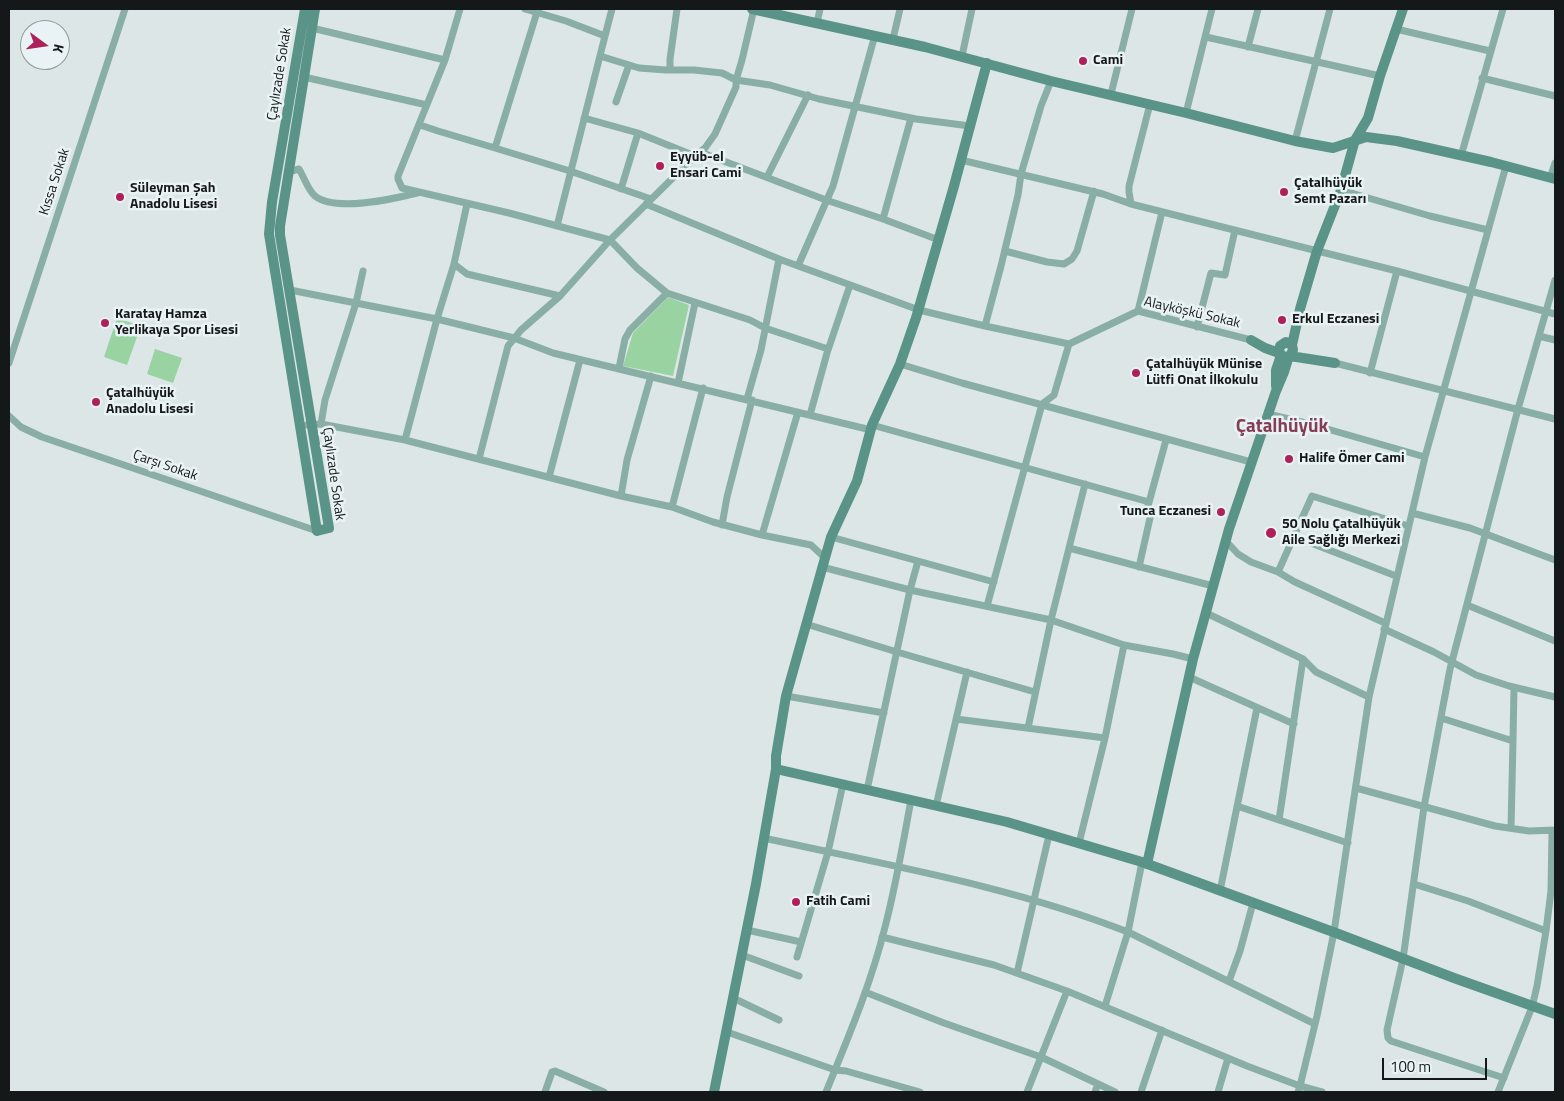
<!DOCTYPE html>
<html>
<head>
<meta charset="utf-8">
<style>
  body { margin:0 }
  #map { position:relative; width:1564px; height:1101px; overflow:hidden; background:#dce6e7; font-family:"Titillium Web",sans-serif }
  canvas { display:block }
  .frame { position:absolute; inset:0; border:10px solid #151819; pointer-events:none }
  .north { position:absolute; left:20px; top:20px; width:50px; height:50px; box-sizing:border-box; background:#e9f3f5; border:1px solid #949b9d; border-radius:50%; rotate:104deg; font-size:14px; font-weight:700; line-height:20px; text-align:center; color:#151819 }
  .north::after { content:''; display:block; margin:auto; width:18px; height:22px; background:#ae2059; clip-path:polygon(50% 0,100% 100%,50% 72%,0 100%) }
  .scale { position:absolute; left:1382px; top:1058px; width:105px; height:22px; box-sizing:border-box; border:2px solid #151819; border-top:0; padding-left:6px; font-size:15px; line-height:18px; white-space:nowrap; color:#151819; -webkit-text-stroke:4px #e9f3f5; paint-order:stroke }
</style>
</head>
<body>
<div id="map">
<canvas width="1564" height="1101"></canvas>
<div class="frame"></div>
<div class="north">K</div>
<div class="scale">100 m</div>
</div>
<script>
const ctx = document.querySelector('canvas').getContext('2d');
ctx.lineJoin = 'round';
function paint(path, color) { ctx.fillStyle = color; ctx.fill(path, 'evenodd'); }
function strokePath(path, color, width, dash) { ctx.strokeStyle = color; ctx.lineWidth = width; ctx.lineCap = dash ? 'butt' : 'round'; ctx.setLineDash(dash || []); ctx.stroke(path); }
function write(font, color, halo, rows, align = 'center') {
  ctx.font = font + ' "Titillium Web",sans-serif'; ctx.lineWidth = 5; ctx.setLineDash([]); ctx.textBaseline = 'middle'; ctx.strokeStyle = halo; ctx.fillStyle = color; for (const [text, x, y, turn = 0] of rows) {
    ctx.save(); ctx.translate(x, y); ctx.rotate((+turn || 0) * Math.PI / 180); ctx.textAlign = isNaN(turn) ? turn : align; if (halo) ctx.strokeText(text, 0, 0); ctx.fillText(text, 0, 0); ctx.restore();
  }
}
paint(new Path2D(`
  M 668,297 L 689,305 L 673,376 L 623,366 L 633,333 Z
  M 117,318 L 141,326 L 127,365 L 104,357 Z
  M 155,349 L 182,358 L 173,383 L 147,374 Z`), '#9ad3a2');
strokePath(new Path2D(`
  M 525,9 L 566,21 L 605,36 L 557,226
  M 754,9 L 742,60 L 736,80 L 736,87 L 715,134 L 705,148 L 694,157 L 610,240 L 637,268 L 667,293 L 750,320 L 765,328 L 828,349
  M 537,12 L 495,148 L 570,171 L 651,199
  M 817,23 L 820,9
  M 312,28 L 445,60 L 398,176 L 398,179 L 402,188 L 509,213 L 610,240 L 560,296 L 521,330 L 508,346 L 479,459
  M 1396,29 L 1490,51
  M 605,36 L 612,9
  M 1206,37 L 1380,76
  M 893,39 L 900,9
  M 1248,47 L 1258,9
  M 600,56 L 639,68 L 666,70 L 694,70 L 722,73 L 736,80 L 770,85 L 819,99 L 916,119 L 970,126
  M 962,56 L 972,9
  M 445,60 L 460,9
  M 670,70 L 670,59 L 677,9
  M 304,77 L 427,105
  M 1482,78 L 1555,96
  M 1111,94 L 1132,9
  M 616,102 L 629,65
  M 1186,113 L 1212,9
  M 584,118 L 638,133 L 695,156
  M 911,118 L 883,219 L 939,240
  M 420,125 L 438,131 L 495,148
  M 1295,141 L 1330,9
  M 700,152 L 826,200 L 883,219
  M 1461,156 L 1503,9
  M 961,160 L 1103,194 L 1131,204 L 1397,271 L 1555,314
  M 288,172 L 299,169 C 304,177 308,190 315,196 C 335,212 393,199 417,193
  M 767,177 L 808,95
  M 1550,178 L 1555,163
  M 621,189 L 638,133
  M 1341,190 L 1430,216 L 1488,230
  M 467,204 L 454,264 L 467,274 L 560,296
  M 646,204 L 779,259
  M 1131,204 L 1129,192 L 1129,186 L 1150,104
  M 1005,251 L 1047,262 L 1064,264 L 1072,259 L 1077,251 L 1094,191
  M 798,266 L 833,186 L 875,35
  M 290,290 L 437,319 L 514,338 L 553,353 L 871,430
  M 1138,311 L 1162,212
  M 985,326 L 1069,344 L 1138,311 L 1251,340
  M 1197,327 L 1211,273 L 1225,275 L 1235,230
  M 1539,336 L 1555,340
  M 9,363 L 125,9
  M 1335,363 L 1555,419
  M 900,364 L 962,383 L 1251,462
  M 619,368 L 625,339 L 630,330 L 667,293
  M 1370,373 L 1397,271
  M 678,383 L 695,303
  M 747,399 L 761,350 L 779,259 L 919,310 L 985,326 L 1001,266 L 1018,195 L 1021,174 L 1041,106 L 1051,81
  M 1268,414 L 1310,424 L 1425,457
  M 810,415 L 827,353 L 850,285
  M 9,416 L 21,427 L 42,437 L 317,531
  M 321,424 L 325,400 L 356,303 L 363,271
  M 307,425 L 321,424 L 405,440 L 621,496 L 672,507 L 713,522 L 762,535 L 798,412
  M 872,425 L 1149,502
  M 405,440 L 437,319 L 454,264
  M 549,477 L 580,360
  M 621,496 L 627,460 L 651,376
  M 672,507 L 703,388
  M 1412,513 L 1470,528 L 1555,560
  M 722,525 L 727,497 L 752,400
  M 762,535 L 811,545 L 825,558
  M 1293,536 L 1396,576
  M 831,537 L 994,582
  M 1226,541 L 1238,554 L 1251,562 L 1278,572 L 1295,582 L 1385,623
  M 1069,548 L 1213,586
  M 822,567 L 910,590 L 1051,620 L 1124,645 L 1173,654 L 1193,659
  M 1139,567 L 1150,518 L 1148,506 L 1166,440
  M 1278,572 L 1312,496 L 1408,526
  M 1467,605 L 1555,641
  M 987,606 L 1042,404 L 1054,395 L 1069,344
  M 1206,613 L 1303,659 L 1316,672 L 1369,697
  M 806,624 L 897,652 L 1035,692
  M 1384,629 L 1434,652 L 1476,675 L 1509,686 L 1555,697
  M 1189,677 L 1294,724
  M 786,696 L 884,713
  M 1441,718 L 1513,741 L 1511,828
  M 956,719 L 1105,738
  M 1028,728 L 1051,620 L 1085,484
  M 1513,741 L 1514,687
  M 1356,788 L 1495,826 L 1529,831 L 1555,830
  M 867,790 L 910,590 L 918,561
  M 936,806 L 967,672
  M 1237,806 L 1348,843
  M 1279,820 L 1303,659
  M 764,838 C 886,865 1011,886 1128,932 L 1105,1006
  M 1079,843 L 1105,738 L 1124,645
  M 1142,862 L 1128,932 L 1315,1024
  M 1414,884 L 1468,901 L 1546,931 L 1537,986 L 1532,1007 L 1498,1092
  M 1220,891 L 1257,708
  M 747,930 L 801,942
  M 1546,931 L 1551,891 L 1552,831
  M 882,937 L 994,965 L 1067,991
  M 742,955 L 799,976
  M 797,957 L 828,852 L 843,784
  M 1017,973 L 1049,835
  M 1229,981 L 1240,951 L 1253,903
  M 865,992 L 944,1023 L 1041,1057 L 1115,1092
  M 733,998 L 779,1020
  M 727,1032 L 835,1070 L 846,1071 L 920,1092
  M 1504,1078 L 1391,1041 L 1388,1038 L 1387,1030 L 1403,959 L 1424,807 L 1450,669 L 1518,409 L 1555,280
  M 545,1092 L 552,1072 L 555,1071 L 604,1092
  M 826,1092 C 848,1038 871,984 885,927 C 896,885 903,843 911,800
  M 1027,1092 L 1067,991 L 1247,1066 L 1300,1086 L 1298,1092
  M 1095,1092 L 1098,1084
  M 1141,1092 L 1162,1030
  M 1218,1092 L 1228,1058
  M 1322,1092 L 1300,1086 L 1317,1016 L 1334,932 L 1369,697 L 1425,457 L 1506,166`), '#89aea5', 7);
strokePath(new Path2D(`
  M 305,9 L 272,202 L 269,234 L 317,531 L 329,528 L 280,235 L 280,226 L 315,9
  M 752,9 L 925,47 L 1051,81 L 1186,113 L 1295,141 L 1333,148 L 1366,137 L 1397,141 L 1491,162 L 1555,179
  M 1251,340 L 1265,348 L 1279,353
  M 1292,345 L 1300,309 L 1317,251 L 1341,190 L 1355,140 L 1368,118 L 1380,76 L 1403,9
  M 1290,356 L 1335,363
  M 1276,386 L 1276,370 L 1281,355 L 1279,350 L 1280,346 L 1286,342 L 1292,345 L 1293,350 L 1290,356 L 1285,357 L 1281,355
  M 776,769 L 1007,822 L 1142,862 L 1336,933 L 1454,978 L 1555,1014
  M 1147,864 L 1193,659 L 1229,529 L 1276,391 L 1284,372 L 1289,356
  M 714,1092 L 756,884 L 776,769 L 776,756 L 786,696 L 825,558 L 831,537 L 857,481 L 872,425 L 900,364 L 916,318 L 954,186 L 987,63`), '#5a9387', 10);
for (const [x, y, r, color] of [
  [1083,61,5,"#ae2059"],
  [660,166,5,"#ae2059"],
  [1284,192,5,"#ae2059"],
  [120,197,5,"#ae2059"],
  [1282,320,5,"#ae2059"],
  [105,323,5,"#ae2059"],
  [1136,373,5,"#ae2059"],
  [96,402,5,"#ae2059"],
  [1289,459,5,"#ae2059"],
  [1221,512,5,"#ae2059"],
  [1271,533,6,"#ae2059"],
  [796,902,5,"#ae2059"]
]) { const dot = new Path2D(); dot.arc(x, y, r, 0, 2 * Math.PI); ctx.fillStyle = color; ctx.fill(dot); strokePath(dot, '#e9f3f5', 2); }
write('bold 14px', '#151819', '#e9f3f5', [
  ["Cami",1093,61],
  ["Eyyüb-el",670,158],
  ["Ensari Cami",670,174],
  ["Çatalhüyük",1294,184],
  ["Semt Pazarı",1294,200],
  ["Süleyman Şah",130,189],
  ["Anadolu Lisesi",130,205],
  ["Karatay Hamza",115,315],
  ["Yerlikaya Spor Lisesi",115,331],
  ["Erkul Eczanesi",1292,320],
  ["Çatalhüyük Münise",1146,365],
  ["Lütfi Onat İlkokulu",1146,381],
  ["Çatalhüyük",106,394],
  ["Anadolu Lisesi",106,410],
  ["Halife Ömer Cami",1299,459],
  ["Tunca Eczanesi",1211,512,"right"],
  ["50 Nolu Çatalhüyük",1282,525],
  ["Aile Sağlığı Merkezi",1282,541],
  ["Fatih Cami",806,902]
], 'left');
write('14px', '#151819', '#e9f3f5', [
  ["Çaylızade Sokak",280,74,-81],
  ["Kıssa Sokak",55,182,-72],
  ["Alayköşkü Sokak",1192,313,13],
  ["Çarşı Sokak",165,466,19],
  ["Çaylızade Sokak",333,474,82]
]);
write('bold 19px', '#843d52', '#e9f3f5', [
  ["Çatalhüyük",1282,427]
]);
</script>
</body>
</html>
